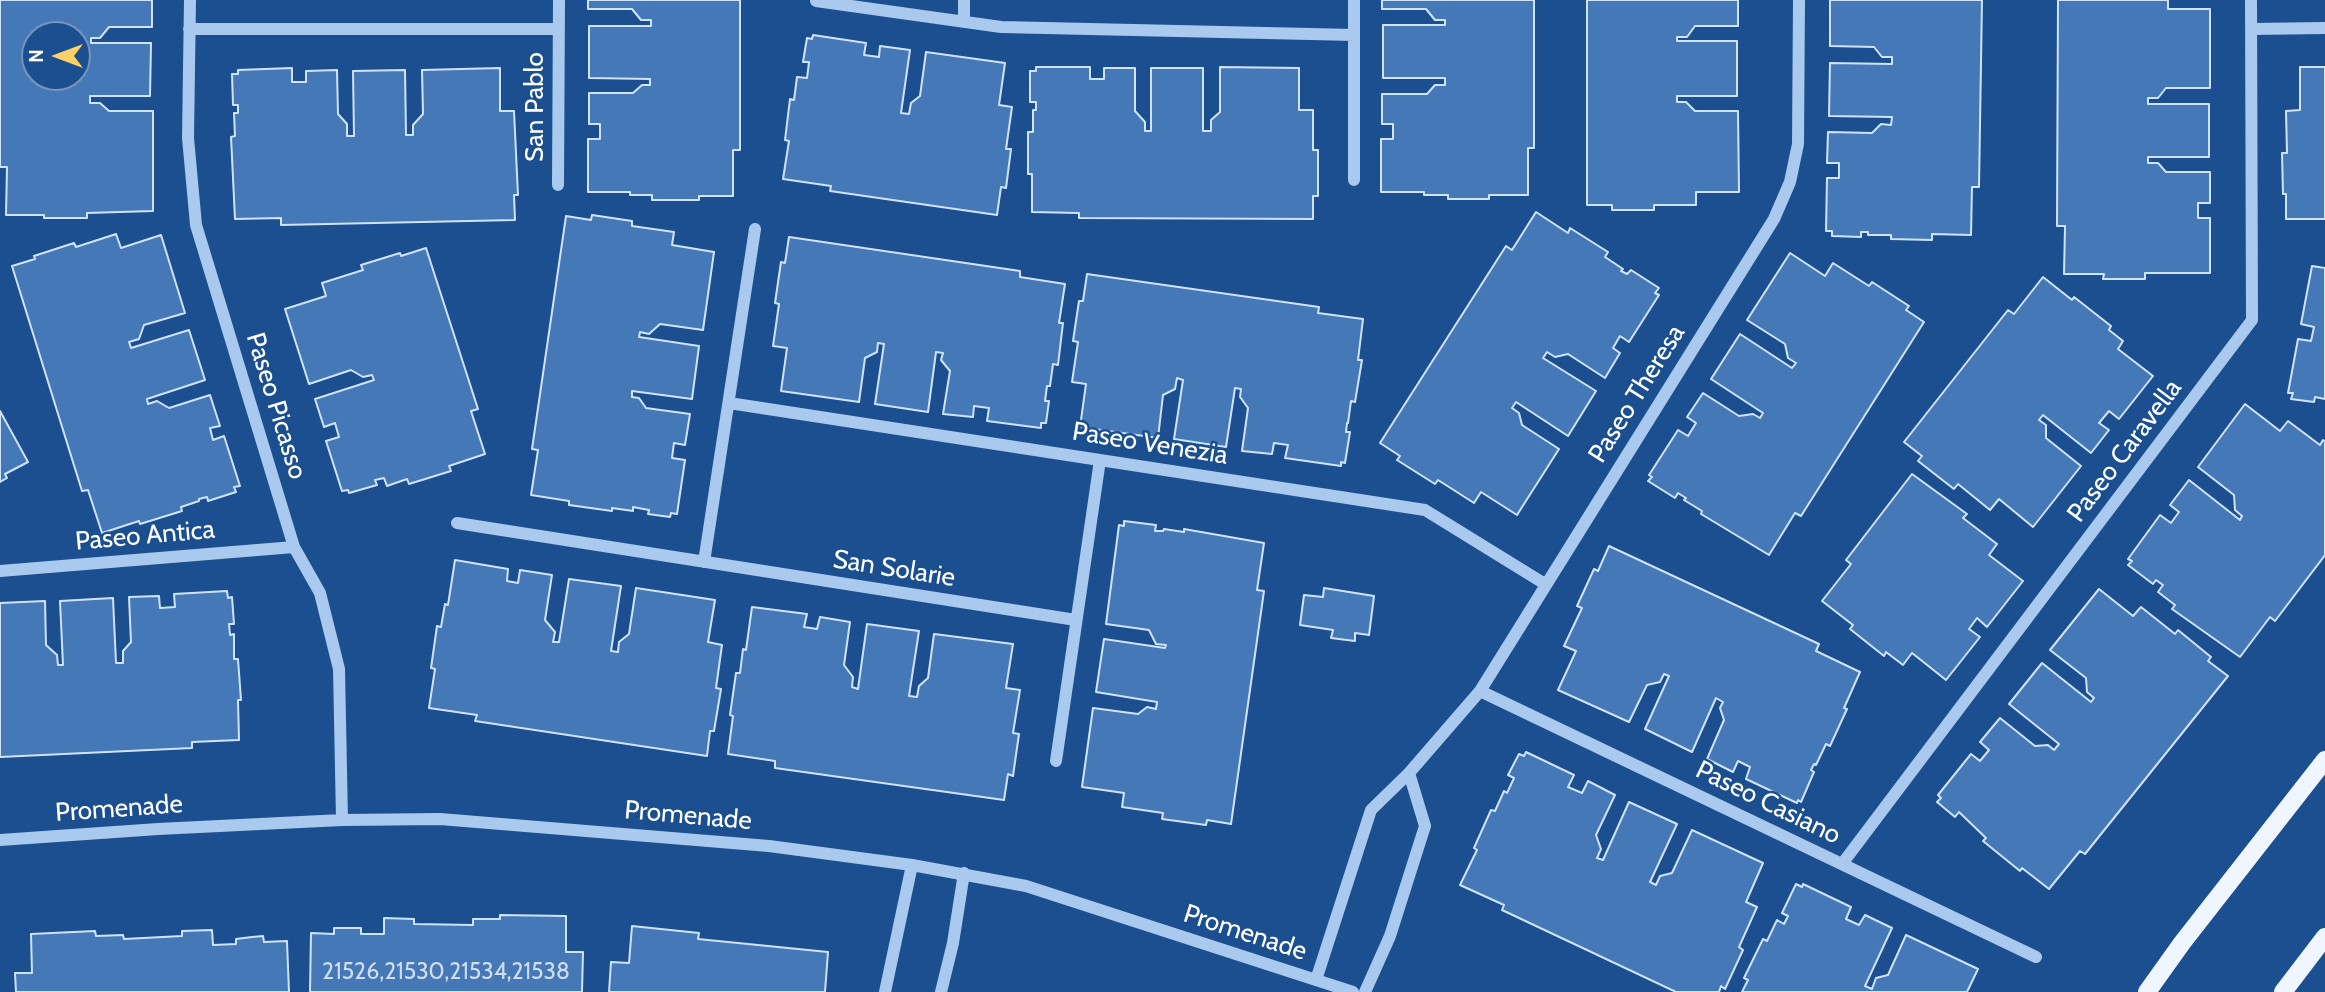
<!DOCTYPE html>
<html>
<head>
<meta charset="utf-8">
<style>
  body { margin:0 }
  #map { position:relative; width:2325px; height:992px; overflow:hidden; background:#1b4f8f; font-family:Cabin,sans-serif }
  canvas { display:block }
  .north { position:absolute; left:21px; top:21px; width:70px; height:70px; box-sizing:border-box; background:#1b4f8f; border:2px solid #7695bc; border-radius:50%; rotate:270deg; font-size:19px; font-weight:700; line-height:28px; text-align:center; color:#fff }
  .north::after { content:''; display:block; margin:auto; width:24px; height:32px; background:#ffd166; clip-path:polygon(50% 0,100% 100%,50% 72%,0 100%) }
</style>
</head>
<body>
<div id="map">
<canvas width="2325" height="992"></canvas>
<div class="north">N</div>
</div>
<script>
const ctx = document.querySelector('canvas').getContext('2d');
ctx.lineJoin = 'round';
function paint(path, color) { ctx.fillStyle = color; ctx.fill(path, 'evenodd'); }
function strokePath(path, color, width, dash) { ctx.strokeStyle = color; ctx.lineWidth = width; ctx.lineCap = dash ? 'butt' : 'round'; ctx.setLineDash(dash || []); ctx.stroke(path); }
function write(font, color, halo, rows, align = 'center') {
  ctx.font = font + ' Cabin,sans-serif'; ctx.lineWidth = 5; ctx.setLineDash([]); ctx.textBaseline = 'middle'; ctx.strokeStyle = halo; ctx.fillStyle = color; for (const [text, x, y, turn = 0] of rows) {
    ctx.save(); ctx.translate(x, y); ctx.rotate((+turn || 0) * Math.PI / 180); ctx.textAlign = isNaN(turn) ? turn : align; if (halo) ctx.strokeText(text, 0, 0); ctx.fillText(text, 0, 0); ctx.restore();
  }
}
const building = new Path2D(`
  M 0,0 L 152,0 L 152,27 L 109,27 L 100,38 L 91,38 L 91,43 L 151,43 L 150,96 L 90,96 L 90,103 L 100,103 L 109,111 L 153,111 L 153,211 L 87,213 L 87,218 L 44,218 L 44,215 L 6,215 L 7,167 L 0,167 ZM 35,35 L 77,35 L 77,77 L 35,77 Z
  M 588,0 L 740,0 L 740,150 L 733,150 L 733,196 L 699,196 L 699,200 L 652,200 L 652,195 L 630,195 L 630,192 L 588,192 L 588,139 L 600,139 L 600,124 L 589,124 L 589,93 L 633,93 L 642,85 L 650,85 L 650,79 L 589,78 L 589,26 L 651,26 L 651,20 L 641,20 L 632,9 L 588,9 Z
  M 1382,0 L 1534,0 L 1534,148 L 1528,148 L 1528,195 L 1489,195 L 1489,199 L 1448,199 L 1448,195 L 1424,195 L 1424,192 L 1381,192 L 1381,139 L 1393,139 L 1393,124 L 1382,124 L 1382,94 L 1427,94 L 1435,85 L 1445,85 L 1445,78 L 1383,78 L 1383,25 L 1445,25 L 1445,20 L 1435,20 L 1426,9 L 1382,9 Z
  M 1587,0 L 1738,0 L 1738,26 L 1695,26 L 1687,37 L 1677,37 L 1677,41 L 1737,41 L 1737,96 L 1677,96 L 1677,102 L 1686,102 L 1695,111 L 1738,111 L 1739,192 L 1696,192 L 1696,205 L 1654,205 L 1654,210 L 1612,210 L 1612,205 L 1587,205 Z
  M 1830,0 L 1982,0 L 1979,187 L 1972,187 L 1971,235 L 1932,234 L 1932,240 L 1891,239 L 1891,235 L 1868,235 L 1868,232 L 1861,232 L 1861,237 L 1832,236 L 1832,231 L 1826,231 L 1827,178 L 1839,178 L 1839,163 L 1827,163 L 1828,132 L 1872,133 L 1881,124 L 1891,125 L 1892,117 L 1829,116 L 1830,63 L 1892,64 L 1892,57 L 1882,57 L 1874,47 L 1830,46 Z
  M 2058,0 L 2168,0 L 2168,9 L 2210,9 L 2210,88 L 2166,88 L 2158,98 L 2148,98 L 2148,104 L 2209,104 L 2209,157 L 2148,157 L 2148,163 L 2158,163 L 2166,172 L 2210,172 L 2210,203 L 2198,203 L 2198,218 L 2210,218 L 2210,273 L 2145,273 L 2145,279 L 2103,279 L 2104,274 L 2064,274 L 2065,226 L 2057,226 Z
  M 813,35 L 866,43 L 864,55 L 879,57 L 880,46 L 910,50 L 901,113 L 909,114 L 911,103 L 920,96 L 926,52 L 1005,63 L 999,105 L 1012,107 L 1006,149 L 1011,149 L 1006,188 L 1001,187 L 997,215 L 830,191 L 831,186 L 783,179 L 789,141 L 785,140 L 790,99 L 794,100 L 797,77 L 807,78 L 809,62 L 803,62 L 807,38 L 812,39 Z
  M 1036,67 L 1090,67 L 1090,79 L 1104,79 L 1104,68 L 1135,68 L 1135,111 L 1145,122 L 1145,131 L 1151,131 L 1151,68 L 1203,68 L 1203,131 L 1211,131 L 1211,120 L 1220,112 L 1220,67 L 1299,68 L 1299,110 L 1313,110 L 1313,150 L 1318,150 L 1318,196 L 1313,196 L 1313,219 L 1079,218 L 1079,213 L 1032,212 L 1032,174 L 1028,174 L 1028,132 L 1033,132 L 1033,110 L 1036,110 L 1036,102 L 1030,102 L 1030,71 L 1036,71 Z
  M 2300,67 L 2325,67 L 2325,219 L 2286,219 L 2286,194 L 2283,194 L 2282,153 L 2287,153 L 2286,111 L 2300,110 Z
  M 292,68 L 292,82 L 306,82 L 306,71 L 337,70 L 338,114 L 347,124 L 347,136 L 354,136 L 353,71 L 405,70 L 406,135 L 413,135 L 413,125 L 423,114 L 422,70 L 500,68 L 500,111 L 514,111 L 518,195 L 514,195 L 515,220 L 281,225 L 281,218 L 235,219 L 231,137 L 235,136 L 234,113 L 238,113 L 238,105 L 233,105 L 232,74 L 238,74 L 238,70 Z
  M 1536,212 L 1568,233 L 1570,228 L 1608,252 L 1605,257 L 1623,269 L 1621,271 L 1627,274 L 1631,270 L 1659,288 L 1655,293 L 1659,295 L 1629,342 L 1620,336 L 1613,348 L 1620,353 L 1605,378 L 1568,354 L 1555,357 L 1547,352 L 1543,358 L 1596,391 L 1568,436 L 1516,402 L 1512,408 L 1519,413 L 1522,425 L 1559,449 L 1517,515 L 1481,492 L 1474,503 L 1438,480 L 1435,484 L 1397,460 L 1400,456 L 1380,443 L 1506,246 L 1512,250 Z
  M 592,215 L 632,221 L 632,226 L 674,232 L 672,245 L 714,252 L 703,330 L 660,324 L 649,334 L 640,332 L 639,337 L 699,346 L 692,399 L 632,391 L 632,397 L 639,398 L 646,408 L 690,414 L 685,445 L 674,443 L 672,458 L 685,460 L 677,514 L 671,513 L 670,517 L 648,514 L 649,510 L 633,507 L 633,511 L 612,508 L 612,511 L 569,505 L 569,501 L 531,495 L 538,450 L 532,449 L 566,216 L 591,220 Z
  M 116,234 L 121,248 L 161,235 L 185,313 L 144,325 L 139,339 L 129,342 L 131,348 L 189,330 L 205,380 L 147,399 L 148,404 L 157,401 L 169,408 L 210,395 L 220,426 L 210,428 L 213,440 L 224,436 L 240,486 L 234,487 L 236,492 L 208,501 L 207,497 L 199,499 L 199,501 L 181,507 L 182,511 L 140,524 L 139,521 L 102,533 L 88,490 L 82,491 L 12,266 L 35,259 L 34,256 L 74,243 L 76,247 Z
  M 789,237 L 1020,271 L 1020,277 L 1065,284 L 1059,323 L 1063,323 L 1058,365 L 1053,364 L 1050,386 L 1047,386 L 1045,401 L 1049,401 L 1046,423 L 1041,423 L 1041,428 L 987,421 L 989,408 L 974,406 L 973,417 L 943,414 L 950,371 L 941,360 L 943,353 L 936,352 L 928,412 L 875,404 L 884,344 L 878,343 L 877,352 L 865,358 L 859,402 L 781,391 L 787,348 L 773,346 L 779,304 L 775,303 L 781,262 L 785,263 Z
  M 426,248 L 478,409 L 471,411 L 485,454 L 449,466 L 451,471 L 409,484 L 407,479 L 387,486 L 384,478 L 375,480 L 377,485 L 349,493 L 348,490 L 342,491 L 326,441 L 339,437 L 335,423 L 324,427 L 315,399 L 374,380 L 372,375 L 363,377 L 351,370 L 309,384 L 285,309 L 326,296 L 322,283 L 363,270 L 361,265 L 400,253 L 401,256 Z
  M 1790,253 L 1825,276 L 1833,263 L 1869,286 L 1872,282 L 1909,306 L 1906,310 L 1924,322 L 1801,516 L 1795,513 L 1769,555 L 1701,514 L 1702,511 L 1684,500 L 1686,498 L 1678,493 L 1675,498 L 1648,481 L 1652,477 L 1649,475 L 1678,430 L 1688,436 L 1696,423 L 1687,417 L 1703,393 L 1739,416 L 1753,414 L 1760,418 L 1763,413 L 1711,379 L 1740,334 L 1792,368 L 1796,363 L 1788,358 L 1785,344 L 1747,320 Z
  M 2312,266 L 2325,268 L 2325,399 L 2315,397 L 2314,402 L 2291,399 L 2293,393 L 2288,393 L 2298,339 L 2311,341 L 2314,327 L 2301,324 Z
  M 1087,274 L 1319,307 L 1318,313 L 1363,319 L 1358,360 L 1362,360 L 1355,402 L 1351,401 L 1348,423 L 1347,423 L 1346,432 L 1350,432 L 1345,463 L 1341,462 L 1341,466 L 1285,458 L 1288,445 L 1274,443 L 1272,454 L 1242,451 L 1248,408 L 1240,397 L 1241,389 L 1235,388 L 1226,447 L 1174,439 L 1183,380 L 1177,378 L 1175,389 L 1163,395 L 1158,438 L 1080,427 L 1086,384 L 1072,382 L 1078,342 L 1073,341 L 1079,301 L 1083,301 Z
  M 2043,277 L 2072,300 L 2074,297 L 2111,326 L 2109,330 L 2123,341 L 2118,349 L 2153,376 L 2119,419 L 2109,411 L 2099,423 L 2109,430 L 2091,453 L 2043,415 L 2039,420 L 2046,425 L 2046,438 L 2081,466 L 2033,527 L 1999,499 L 1990,510 L 1958,484 L 1954,489 L 1918,461 L 1922,456 L 1904,442 L 2008,310 L 2014,314 Z
  M 2245,404 L 2280,431 L 2288,421 L 2320,445 L 2323,440 L 2325,442 L 2325,555 L 2275,621 L 2270,617 L 2240,657 L 2172,609 L 2175,605 L 2158,592 L 2163,585 L 2156,580 L 2153,584 L 2128,565 L 2132,561 L 2128,559 L 2160,515 L 2171,523 L 2179,512 L 2170,505 L 2189,480 L 2240,520 L 2242,516 L 2235,510 L 2234,495 L 2198,467 Z
  M 0,411 L 28,462 L 5,474 L 7,478 L 0,482 Z
  M 1912,474 L 1967,514 L 1963,518 L 1997,544 L 1989,555 L 2023,581 L 1987,627 L 1977,618 L 1969,629 L 1980,637 L 1946,680 L 1912,653 L 1903,665 L 1886,652 L 1884,656 L 1850,629 L 1853,625 L 1822,601 L 1851,564 L 1846,560 Z
  M 1124,521 L 1156,525 L 1155,531 L 1163,531 L 1164,529 L 1184,532 L 1184,529 L 1264,543 L 1257,590 L 1264,591 L 1231,824 L 1207,820 L 1206,825 L 1162,819 L 1163,813 L 1122,807 L 1124,793 L 1082,787 L 1093,708 L 1138,714 L 1147,707 L 1156,709 L 1157,702 L 1096,692 L 1104,639 L 1165,648 L 1166,645 L 1156,644 L 1149,630 L 1106,624 L 1119,525 L 1124,526 Z
  M 1609,546 L 1819,644 L 1816,651 L 1860,672 L 1844,708 L 1847,709 L 1830,746 L 1826,744 L 1816,765 L 1814,764 L 1811,770 L 1814,772 L 1801,802 L 1798,800 L 1797,803 L 1746,779 L 1750,767 L 1738,761 L 1733,772 L 1707,759 L 1724,720 L 1720,708 L 1723,702 L 1716,698 L 1692,752 L 1645,729 L 1669,676 L 1664,674 L 1660,682 L 1647,685 L 1629,722 L 1558,690 L 1576,651 L 1564,646 L 1582,608 L 1577,606 L 1594,569 L 1598,571 Z
  M 455,560 L 508,569 L 507,581 L 518,583 L 520,570 L 552,575 L 545,620 L 555,632 L 553,642 L 559,642 L 569,579 L 621,586 L 611,651 L 618,652 L 619,642 L 629,634 L 636,588 L 715,600 L 708,642 L 722,645 L 716,688 L 721,689 L 714,731 L 710,731 L 707,756 L 475,721 L 477,715 L 429,708 L 435,669 L 431,668 L 437,626 L 441,627 L 445,604 L 448,605 Z
  M 1324,588 L 1374,596 L 1369,635 L 1355,633 L 1355,641 L 1331,638 L 1333,630 L 1300,625 L 1304,595 L 1323,597 Z
  M 2099,589 L 2133,616 L 2141,607 L 2175,634 L 2178,630 L 2211,657 L 2208,661 L 2228,676 L 2085,854 L 2080,851 L 2049,889 L 2022,868 L 2020,871 L 1983,841 L 1986,838 L 1959,812 L 1955,817 L 1937,802 L 1941,798 L 1938,795 L 1971,754 L 1980,761 L 1989,750 L 1980,742 L 2000,718 L 2035,746 L 2048,745 L 2054,750 L 2059,744 L 2009,704 L 2042,663 L 2091,702 L 2094,698 L 2087,692 L 2086,678 L 2050,650 Z
  M 227,591 L 228,598 L 232,597 L 234,624 L 229,624 L 230,635 L 234,634 L 234,659 L 238,659 L 241,700 L 238,700 L 239,740 L 192,742 L 192,748 L 0,757 L 0,603 L 45,601 L 46,645 L 57,655 L 58,665 L 63,665 L 60,601 L 113,598 L 116,663 L 123,663 L 123,651 L 131,642 L 129,597 L 159,596 L 160,608 L 175,607 L 174,594 Z
  M 752,607 L 807,614 L 804,627 L 817,629 L 820,617 L 850,622 L 844,665 L 853,677 L 852,687 L 858,689 L 867,624 L 919,631 L 909,696 L 917,697 L 919,686 L 928,678 L 934,634 L 1013,644 L 1006,688 L 1020,690 L 1013,733 L 1019,734 L 1013,776 L 1008,774 L 1004,800 L 775,768 L 775,761 L 728,754 L 733,716 L 730,715 L 736,673 L 740,673 L 743,649 L 746,650 Z
  M 1526,752 L 1574,775 L 1568,787 L 1582,793 L 1588,781 L 1615,795 L 1596,835 L 1601,849 L 1597,858 L 1603,860 L 1629,802 L 1677,824 L 1650,882 L 1656,885 L 1660,876 L 1672,873 L 1692,830 L 1763,863 L 1746,902 L 1757,907 L 1739,947 L 1743,950 L 1725,989 L 1721,986 L 1719,992 L 1676,992 L 1502,910 L 1504,905 L 1460,885 L 1477,850 L 1474,848 L 1491,810 L 1495,811 L 1504,791 L 1507,793 L 1514,778 L 1508,775 L 1519,754 L 1524,756 Z
  M 1796,884 L 1802,887 L 1803,884 L 1851,907 L 1846,919 L 1859,925 L 1865,915 L 1892,928 L 1865,986 L 1872,989 L 1876,978 L 1888,975 L 1906,935 L 1978,969 L 1967,992 L 1742,992 L 1748,980 L 1744,978 L 1763,939 L 1767,941 L 1777,920 L 1784,924 L 1788,916 L 1782,913 Z
  M 500,915 L 566,916 L 566,952 L 583,952 L 582,992 L 310,992 L 311,933 L 334,934 L 334,928 L 361,928 L 361,934 L 384,934 L 384,918 L 414,919 L 414,924 L 473,925 L 473,919 L 500,919 Z
  M 632,926 L 699,933 L 698,939 L 828,952 L 825,992 L 609,992 L 611,962 L 629,963 Z
  M 212,930 L 213,945 L 236,944 L 236,939 L 252,937 L 263,936 L 264,942 L 287,941 L 289,992 L 16,992 L 15,973 L 32,973 L 31,934 L 95,931 L 96,936 L 123,935 L 124,939 L 182,936 L 182,931 Z`);
paint(building, '#4478b7');
strokePath(building, '#cfe3fa', 2);
strokePath(new Path2D(`
  M 190,0 L 188,138 L 196,225 L 294,547 L 320,593 L 339,669 L 342,820
  M 1354,0 L 1354,180
  M 816,1 L 1001,27 L 1354,35
  M 964,22 L 964,0
  M 189,29 L 559,29
  M 2252,29 L 2325,28
  M 558,185 L 559,0
  M 729,403 L 1425,510 L 1545,584
  M 457,523 L 1076,620
  M 704,562 L 755,229
  M 0,571 L 294,547
  M 1480,691 L 2036,957
  M 1056,761 L 1100,460
  M 0,840 L 158,829 L 342,820 L 440,819 L 769,846 L 912,865 L 1026,886 L 1353,992
  M 1842,864 L 2252,320 L 2251,0
  M 1316,980 L 1371,810 L 1409,773 L 1480,691 L 1774,219 L 1790,182 L 1798,144 L 1799,0
  M 885,992 L 912,865
  M 941,992 L 953,943 L 964,873
  M 1365,992 L 1390,936 L 1425,826 L 1409,773`), '#a9c9ee', 12);
strokePath(new Path2D(`
  M 2147,992 L 2182,943 L 2325,760
  M 2283,992 L 2325,937`), '#f0f6ff', 18);
write('23px', '#d0dded', null, [
  ["21526,21530,21534,21538",446,972]
]);
write('26px', '#fff', '#1b4f8f', [
  ["San Pablo",535,107,-90],
  ["Paseo Theresa",1637,394,-58],
  ["Paseo Picasso",276,406,73],
  ["Paseo Venezia",1150,444,9],
  ["Paseo Caravella",2125,451,-53],
  ["Paseo Antica",145,536,-5],
  ["San Solarie",894,569,9],
  ["Paseo Casiano",1768,803,26],
  ["Promenade",119,809,-4],
  ["Promenade",688,816,5],
  ["Promenade",1245,933,18]
]);
</script>
</body>
</html>
